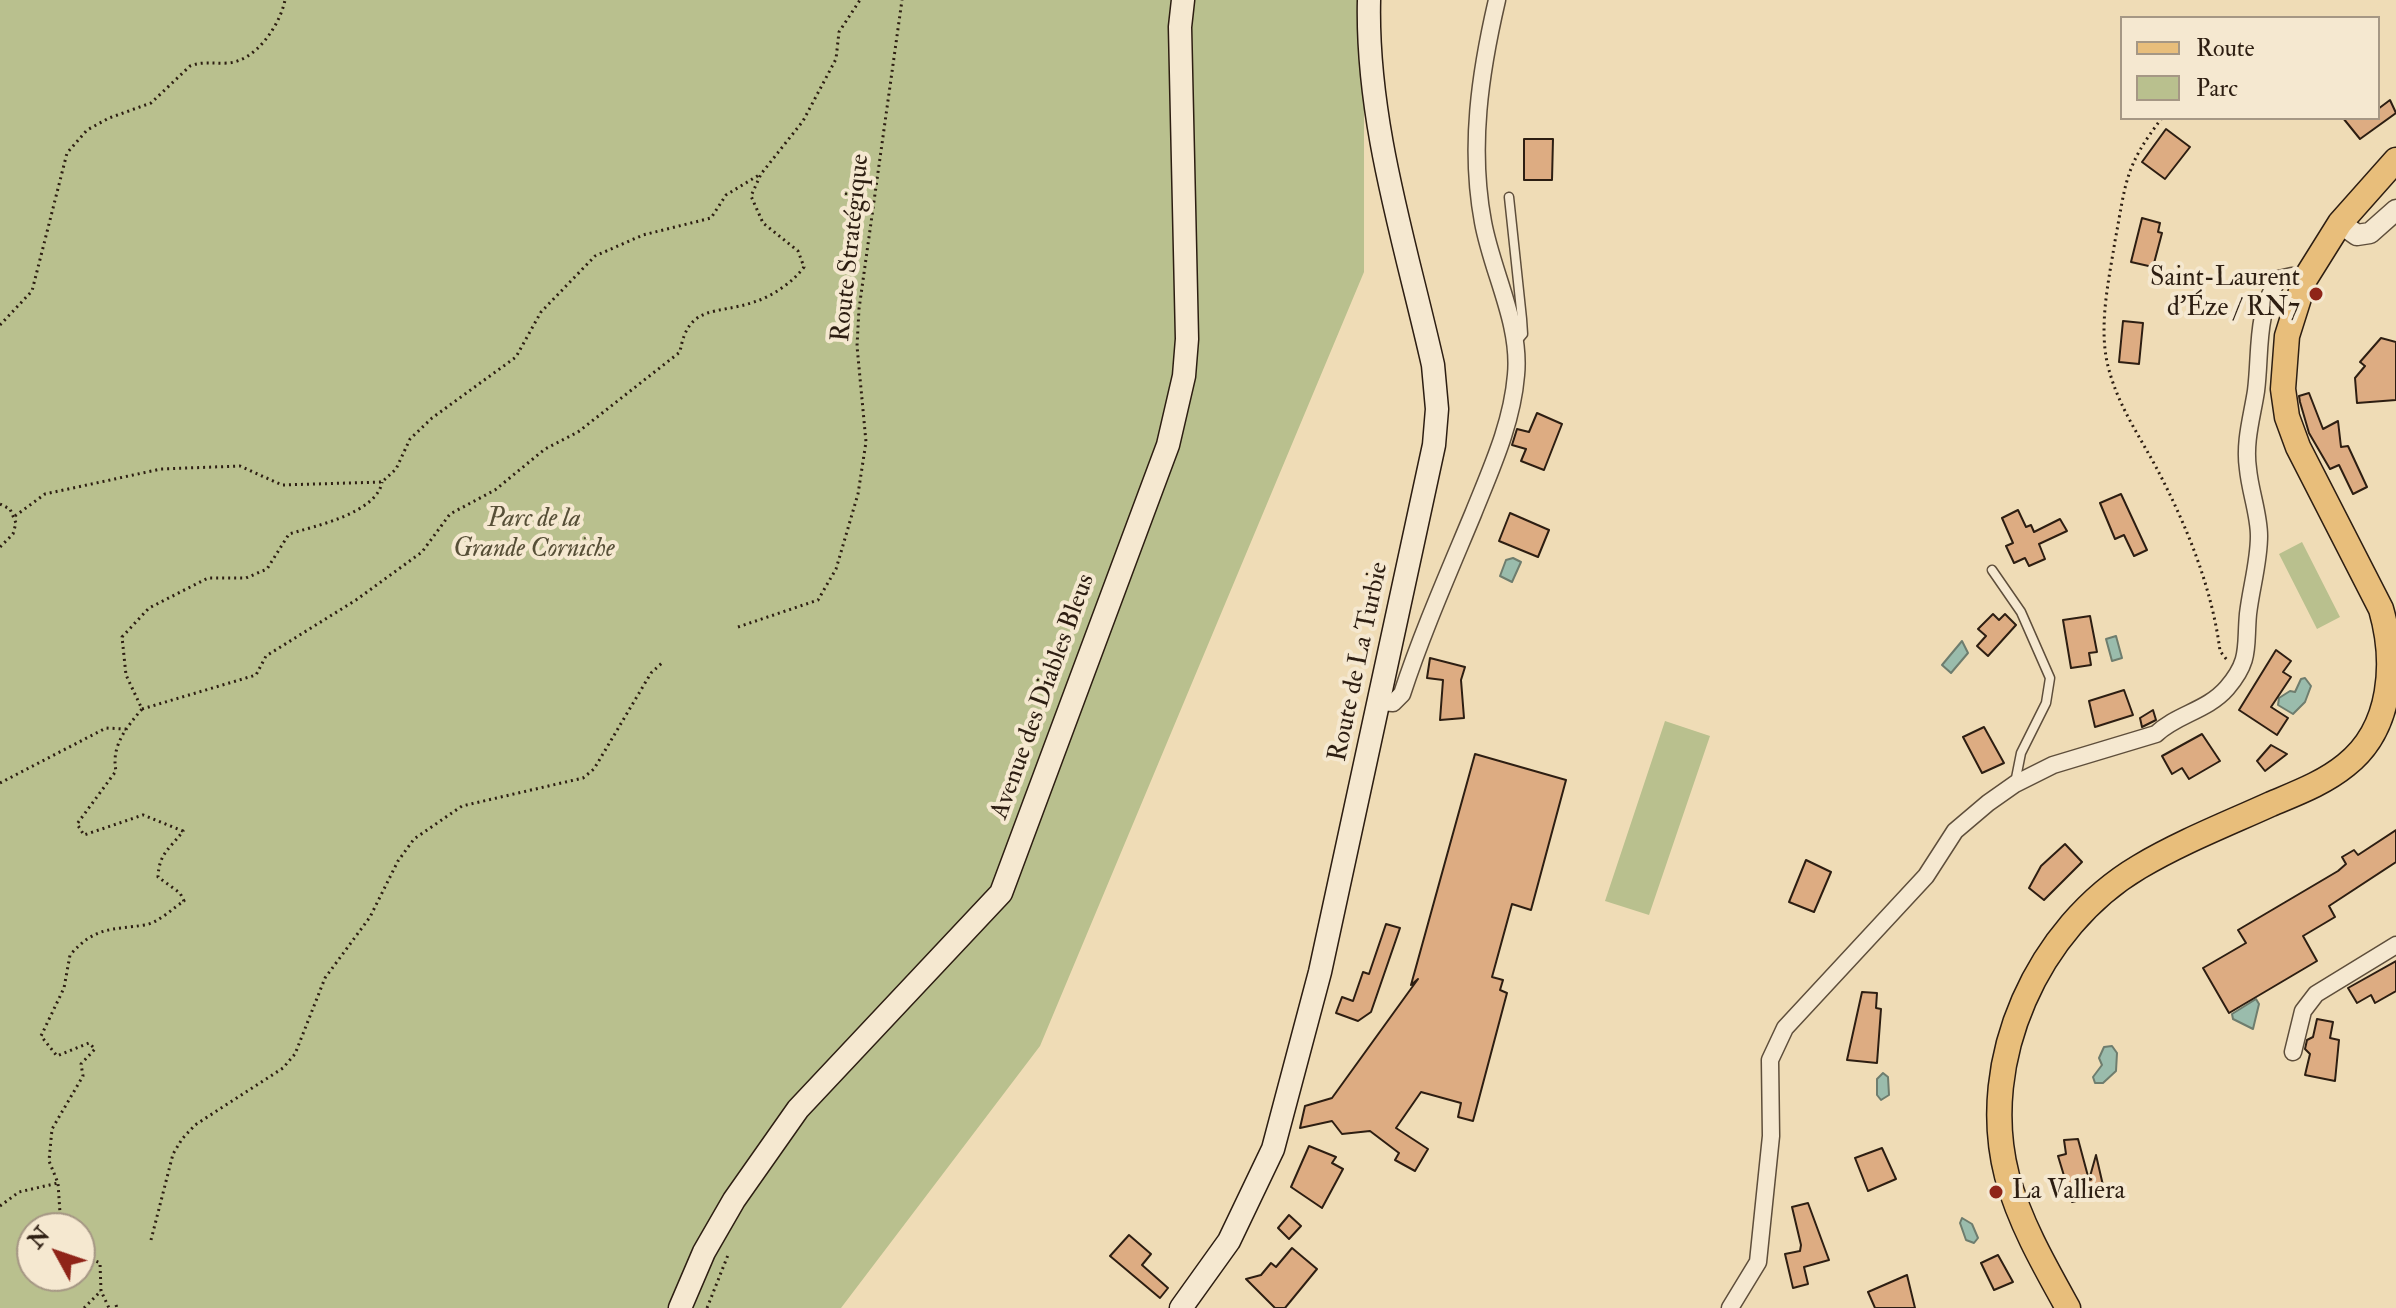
<!DOCTYPE html>
<html>
<head>
<meta charset="utf-8">
<style>
  body { margin:0 }
  #map { position:relative; width:2396px; height:1308px; overflow:hidden; background:#efdcb6; font-family:"IM FELL Double Pica",serif }
  canvas { display:block }
  .legend { position:absolute; left:2120px; top:16px; width:260px; height:104px; box-sizing:border-box; background:#f5e8d0; border:2px solid #a59784; margin:0; padding:10px 14px; list-style:none; font-size:24px; color:#2d1e12 }
  .legend li { display:flex; align-items:center; gap:16px; height:40px }
  .legend b { width:40px; border:2px solid #a59784 }
  .north { position:absolute; left:16px; top:1212px; width:80px; height:80px; box-sizing:border-box; background:#f5e8d0; border:2px solid #a59784; border-radius:50%; rotate:310deg; font-size:22px; font-weight:700; line-height:32px; text-align:center; color:#2d1e12 }
  .north::after { content:''; display:block; margin:auto; width:28px; height:36px; background:#8f2418; clip-path:polygon(50% 0,100% 100%,50% 72%,0 100%) }
</style>
</head>
<body>
<div id="map">
<canvas width="2396" height="1308"></canvas>
<ul class="legend">
<li><b style="height:10px;background:#e8be7b"></b>Route</li>
<li><b style="height:22px;background:#b9c08e"></b>Parc</li>
</ul>
<div class="north">N</div>
</div>
<script>
const ctx = document.querySelector('canvas').getContext('2d');
ctx.lineJoin = 'round';
function paint(path, color) { ctx.fillStyle = color; ctx.fill(path, 'evenodd'); }
function strokePath(path, color, width, dash) { ctx.strokeStyle = color; ctx.lineWidth = width; ctx.lineCap = dash ? 'butt' : 'round'; ctx.setLineDash(dash || []); ctx.stroke(path); }
function write(font, color, halo, rows, align = 'center') {
  ctx.font = font + ' "IM FELL Double Pica",serif'; ctx.lineWidth = 8; ctx.setLineDash([]); ctx.textBaseline = 'middle'; ctx.strokeStyle = halo; ctx.fillStyle = color; for (const [text, x, y, turn = 0] of rows) {
    ctx.save(); ctx.translate(x, y); ctx.rotate((+turn || 0) * Math.PI / 180); ctx.textAlign = isNaN(turn) ? turn : align; if (halo) ctx.strokeText(text, 0, 0); ctx.fillText(text, 0, 0); ctx.restore();
  }
}
paint(new Path2D(`
  M 0,0 L 1364,0 L 1364,272 L 1040,1046 L 841,1308 L 0,1308 ZM 32,1228 L 80,1228 L 80,1276 L 32,1276 Z
  M 2302,542 L 2340,617 L 2317,629 L 2279,554 Z
  M 1665,721 L 1710,736 L 1649,915 L 1605,901 Z`), '#b9c08e');
const water = new Path2D(`
  M 1513,558 L 1521,562 L 1512,582 L 1500,576 L 1506,560 Z
  M 2116,636 L 2122,658 L 2112,661 L 2106,639 Z
  M 1962,641 L 1968,653 L 1951,673 L 1942,665 Z
  M 2305,678 L 2311,686 L 2305,702 L 2293,714 L 2278,705 L 2279,698 L 2290,691 L 2295,692 L 2301,679 Z
  M 2256,999 L 2259,1004 L 2253,1029 L 2233,1019 L 2232,1014 Z
  M 2112,1046 L 2117,1053 L 2116,1071 L 2103,1083 L 2095,1083 L 2093,1077 L 2102,1065 L 2099,1058 L 2104,1047 Z
  M 1883,1073 L 1888,1077 L 1889,1095 L 1881,1100 L 1877,1095 L 1877,1079 Z
  M 1962,1218 L 1972,1224 L 1978,1238 L 1974,1243 L 1966,1240 L 1960,1223 Z`);
paint(water, '#9abcac');
strokePath(water, '#6e7d6e', 2);
const building = new Path2D(`
  M 2390,100 L 2396,113 L 2360,139 L 2343,118 L 2378,118 L 2378,109 Z
  M 2166,129 L 2190,147 L 2165,179 L 2142,162 Z
  M 1524,139 L 1553,139 L 1552,180 L 1524,180 Z
  M 2142,218 L 2160,223 L 2158,232 L 2162,233 L 2153,267 L 2131,262 Z
  M 2123,321 L 2143,323 L 2139,364 L 2119,362 Z
  M 2381,338 L 2396,342 L 2396,400 L 2357,403 L 2355,378 L 2365,366 L 2360,362 Z
  M 2309,393 L 2323,429 L 2338,421 L 2341,447 L 2348,446 L 2367,487 L 2353,494 L 2339,465 L 2330,469 L 2309,433 L 2300,402 L 2299,396 Z
  M 1537,413 L 1562,424 L 1544,470 L 1521,461 L 1526,449 L 1512,445 L 1517,429 L 1529,432 Z
  M 2121,494 L 2147,550 L 2134,556 L 2124,535 L 2115,539 L 2100,503 Z
  M 2018,510 L 2026,527 L 2031,525 L 2034,532 L 2060,519 L 2067,531 L 2039,544 L 2045,559 L 2029,566 L 2025,558 L 2014,563 L 2006,546 L 2013,543 L 2002,518 Z
  M 1510,513 L 1549,530 L 1538,557 L 1499,541 Z
  M 1993,614 L 1999,620 L 2005,614 L 2016,625 L 1988,656 L 1977,646 L 1986,636 L 1978,629 Z
  M 2090,616 L 2097,652 L 2089,653 L 2091,665 L 2071,668 L 2063,620 Z
  M 2276,650 L 2291,661 L 2283,672 L 2291,677 L 2271,707 L 2288,718 L 2277,735 L 2239,710 Z
  M 1430,658 L 1465,667 L 1461,680 L 1464,718 L 1440,720 L 1443,680 L 1427,678 Z
  M 2124,690 L 2133,715 L 2095,727 L 2089,701 Z
  M 2153,710 L 2156,720 L 2142,727 L 2140,718 Z
  M 1984,727 L 2004,763 L 1982,773 L 1963,737 Z
  M 2202,734 L 2220,761 L 2189,779 L 2182,768 L 2172,774 L 2162,756 Z
  M 2271,745 L 2287,754 L 2265,771 L 2257,761 Z
  M 1475,754 L 1566,780 L 1531,910 L 1512,904 L 1492,977 L 1503,980 L 1500,990 L 1507,993 L 1473,1121 L 1458,1117 L 1461,1103 L 1421,1092 L 1396,1128 L 1428,1149 L 1415,1171 L 1395,1160 L 1399,1153 L 1370,1131 L 1342,1134 L 1332,1121 L 1300,1128 L 1305,1106 L 1332,1098 L 1418,979 L 1411,985 Z
  M 2396,830 L 2396,862 L 2329,906 L 2335,917 L 2303,936 L 2317,961 L 2229,1013 L 2203,968 L 2246,943 L 2238,930 L 2338,871 L 2346,864 L 2342,857 L 2354,850 L 2358,855 Z
  M 2065,844 L 2082,862 L 2044,900 L 2029,888 L 2041,866 Z
  M 1806,860 L 1831,872 L 1814,912 L 1789,902 Z
  M 1386,924 L 1400,928 L 1371,1012 L 1358,1021 L 1336,1013 L 1342,997 L 1353,1001 L 1363,972 L 1369,974 Z
  M 2396,961 L 2396,991 L 2375,1003 L 2371,995 L 2357,1003 L 2348,988 Z
  M 1862,992 L 1877,993 L 1876,1008 L 1881,1009 L 1877,1063 L 1847,1060 Z
  M 2317,1019 L 2333,1022 L 2330,1038 L 2339,1040 L 2335,1081 L 2305,1075 L 2310,1054 L 2305,1049 L 2307,1040 L 2313,1037 Z
  M 2078,1139 L 2089,1180 L 2096,1155 L 2105,1194 L 2072,1202 L 2058,1156 L 2066,1154 L 2064,1140 Z
  M 1309,1146 L 1336,1157 L 1332,1163 L 1343,1169 L 1322,1208 L 1291,1187 Z
  M 1882,1148 L 1896,1179 L 1868,1191 L 1855,1158 Z
  M 1808,1203 L 1829,1260 L 1804,1267 L 1808,1284 L 1793,1288 L 1785,1254 L 1800,1251 L 1801,1245 L 1792,1207 Z
  M 1289,1215 L 1301,1226 L 1289,1239 L 1278,1228 Z
  M 1129,1235 L 1151,1254 L 1142,1265 L 1168,1288 L 1160,1298 L 1110,1256 Z
  M 1292,1248 L 1317,1269 L 1285,1308 L 1275,1308 L 1246,1279 L 1261,1275 L 1271,1263 L 1276,1267 Z
  M 1998,1255 L 2013,1282 L 1994,1290 L 1981,1263 Z
  M 1907,1275 L 1915,1308 L 1875,1308 L 1868,1292 Z`);
paint(building, '#ddac82');
strokePath(building, '#2d1e12', 2);
const service = new Path2D(`
  M 1509,197 L 1522,319 L 1523,334 L 1517,341
  M 1992,570 L 2021,612 L 2050,678 L 2046,703 L 2021,753 L 2015,783`);
const minor = new Path2D(`
  M 1379,702 L 1393,703 L 1402,694 C 1422,633 1448,574 1473,514 C 1491,469 1512,424 1516,375 C 1521,324 1492,272 1483,222 C 1469,147 1480,73 1497,0
  M 2293,1052 L 2303,1011 L 2316,994 L 2396,945
  M 1730,1308 L 1758,1262 L 1771,1136 L 1770,1060 L 1785,1028 L 1926,876 L 1955,831 L 1988,803 L 2015,784 L 2053,765 L 2156,734 C 2177,714 2207,711 2227,688 C 2251,660 2245,647 2248,614 C 2251,588 2259,562 2259,536 C 2259,514 2250,491 2248,469 C 2244,442 2252,417 2256,391 C 2261,352 2255,312 2279,279 L 2292,276 L 2305,279`);
const tertiary = new Path2D(`
  M 2340,223 L 2357,235 L 2370,233 L 2396,210`);
const secondary = new Path2D(`
  M 680,1308 L 704,1252 L 734,1200 L 798,1109 L 1001,893 L 1168,445 L 1184,376 L 1187,339 L 1180,27 L 1183,0
  M 1181,1308 L 1229,1241 L 1273,1149 L 1320,972 L 1434,445 L 1437,409 L 1433,365 C 1406,245 1366,123 1369,0`);
const primary = new Path2D(`
  M 2068,1308 C 2044,1265 2020,1223 2007,1176 C 1977,1060 2038,927 2139,867 C 2181,842 2227,824 2271,804 C 2297,793 2324,783 2346,765 C 2393,728 2396,661 2381,609 L 2298,447 L 2287,417 L 2283,389 L 2287,336 L 2305,279 L 2340,223 L 2396,160`);
strokePath(service, '#5e4e3b', 11);
strokePath(minor, '#5e4e3b', 19);
strokePath(tertiary, '#5e4e3b', 23);
strokePath(secondary, '#2d1e12', 25);
strokePath(primary, '#2d1e12', 27);
strokePath(new Path2D(`
  M 2162,118 C 2124,167 2126,183 2115,241 C 2109,279 2099,323 2107,362 C 2116,402 2137,432 2156,467 C 2186,524 2212,587 2220,651 L 2227,660
  M 0,325 L 32,291 L 67,153 L 87,130 L 109,118 L 151,103 L 190,66 C 202,61 214,64 228,63 C 256,61 280,25 285,0
  M 0,504 L 10,509 L 16,523 L 13,534 L 0,547
  M 15,516 L 45,494 L 161,469 L 240,466 L 282,485 L 382,482 L 396,469 L 410,439 L 432,418 L 516,357 L 541,312 L 595,256 L 643,235 L 711,218 L 726,195 L 759,175
  M 738,627 L 818,600 L 836,569 L 858,494 L 866,442 L 857,346 L 859,309 L 902,0
  M 142,709 L 256,675 L 266,656 L 356,600 L 422,552 L 450,514 L 495,490 L 545,449 L 578,432 L 680,352 C 688,303 717,315 754,302 C 773,296 793,282 804,267 L 798,251 L 763,223 L 751,196 L 761,174 L 803,121 L 836,59 L 839,32 L 860,0
  M 0,783 L 106,728 L 126,729
  M 0,1206 L 19,1192 L 58,1183
  M 61,1228 L 58,1183 L 49,1161 L 52,1129 L 83,1076 L 81,1064 L 95,1049 L 89,1043 L 57,1056 L 41,1036 L 64,988 L 70,955 C 95,926 112,930 145,925 C 158,923 173,908 184,901 L 180,893 L 158,877 C 159,853 170,849 183,831 L 143,815 L 84,835 L 77,824 L 116,771 C 111,746 126,728 142,709 L 126,675 L 122,637 L 149,608 L 208,578 L 246,578 L 267,569 L 289,534 C 315,526 377,513 382,482
  M 151,1240 L 173,1154 L 182,1139 L 195,1125 L 283,1068 L 295,1054 L 325,978 L 370,917 L 398,861 L 414,839 L 462,806 L 583,778 L 594,769 L 651,673 L 663,662
  M 80,1254 L 100,1263 L 101,1291 L 109,1308
  M 116,1305 L 117,1308
  M 84,1308 L 101,1291
  M 707,1308 L 728,1255`), '#2d1e12', 3, [2, 4]);
strokePath(service, '#f5e8d0', 8);
strokePath(minor, '#f5e8d0', 16);
strokePath(tertiary, '#f5e8d0', 20);
strokePath(secondary, '#f5e8d0', 22);
strokePath(primary, '#e8be7b', 24);
for (const [x, y, r, color] of [
  [2316,294,8,"#8f2418"],
  [1996,1192,8,"#8f2418"]
]) { const dot = new Path2D(); dot.arc(x, y, r, 0, 2 * Math.PI); ctx.fillStyle = color; ctx.fill(dot); strokePath(dot, '#f5e8d0', 3); }
write('26px', '#2d1e12', '#f5e8d0', [
  ["Route Stratégique",852,248,-84],
  ["Route de La Turbie",1360,662,-78],
  ["Avenue des Diables Bleus",1044,697,-70]
]);
write('26px', '#2d1e12', '#f5e8d0', [
  ["Saint-Laurent",2300,279],
  ["d'Éze / RN7",2300,309],
  ["La Valliera",2012,1192,"left"]
], 'right');
write('italic 26px', '#574f37', '#f5e8d0', [
  ["Parc de la",534,520],
  ["Grande Corniche",534,550]
]);
</script>
</body>
</html>
